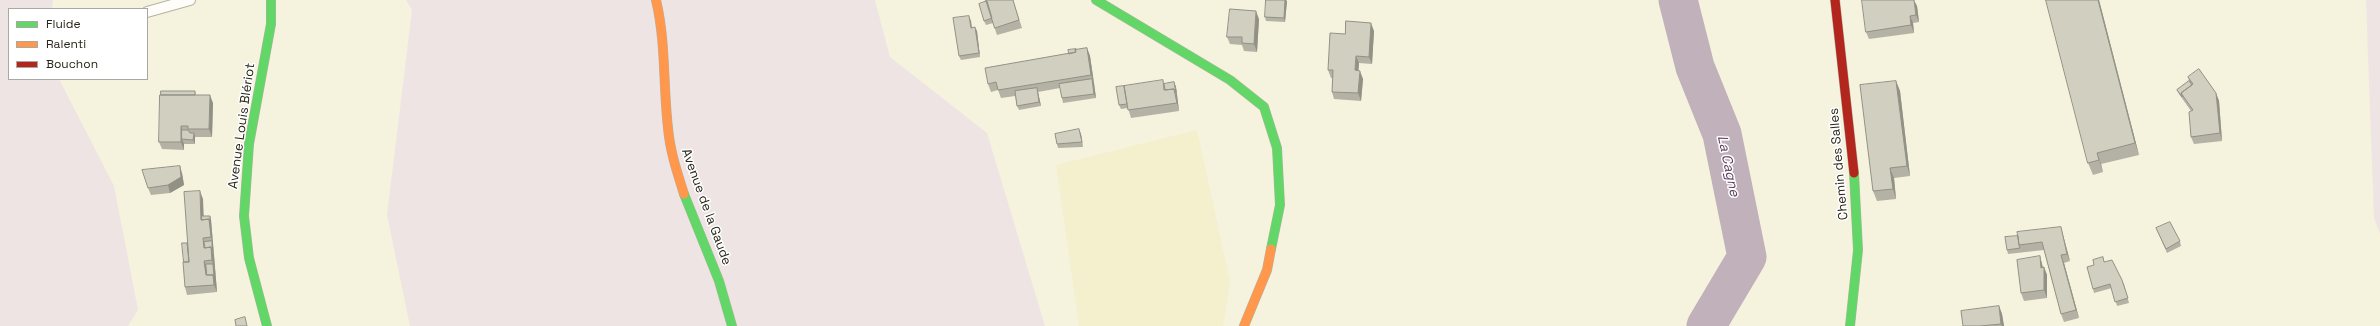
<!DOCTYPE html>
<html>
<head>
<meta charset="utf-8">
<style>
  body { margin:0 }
  #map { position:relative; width:2380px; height:326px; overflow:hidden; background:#f5f2de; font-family:"Space Grotesk",sans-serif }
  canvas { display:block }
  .legend { position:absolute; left:8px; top:8px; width:140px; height:72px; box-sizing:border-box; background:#fff; border:1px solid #a9a8a3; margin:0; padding:5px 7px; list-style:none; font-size:12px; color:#282618 }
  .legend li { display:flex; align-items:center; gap:8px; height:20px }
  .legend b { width:20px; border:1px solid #a9a8a3 }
</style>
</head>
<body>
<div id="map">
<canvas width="2380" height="326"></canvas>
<ul class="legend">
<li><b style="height:5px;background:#63d668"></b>Fluide</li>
<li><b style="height:5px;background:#ff974d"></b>Ralenti</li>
<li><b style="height:5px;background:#b3261e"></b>Bouchon</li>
</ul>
</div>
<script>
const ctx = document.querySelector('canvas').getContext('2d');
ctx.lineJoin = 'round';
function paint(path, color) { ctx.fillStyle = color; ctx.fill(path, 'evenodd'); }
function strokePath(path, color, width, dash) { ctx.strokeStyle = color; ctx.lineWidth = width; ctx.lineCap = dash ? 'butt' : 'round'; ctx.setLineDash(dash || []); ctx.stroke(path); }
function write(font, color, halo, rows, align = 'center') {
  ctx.font = font + ' "Space Grotesk",sans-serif'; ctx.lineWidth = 3; ctx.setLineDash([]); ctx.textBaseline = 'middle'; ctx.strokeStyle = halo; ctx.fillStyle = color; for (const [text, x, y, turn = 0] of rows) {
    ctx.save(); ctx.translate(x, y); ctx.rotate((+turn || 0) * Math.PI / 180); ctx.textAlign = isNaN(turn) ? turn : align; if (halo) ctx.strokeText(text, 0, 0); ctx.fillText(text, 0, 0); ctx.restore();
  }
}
paint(new Path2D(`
  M 1197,130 L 1230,282 L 1223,326 L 1079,326 L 1056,165 Z`), '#f4efcd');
paint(new Path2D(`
  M 0,0 L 53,0 L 52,9 L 9,9 L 9,79 L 59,79 L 114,186 L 138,310 L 128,326 L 0,326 Z
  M 406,0 L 875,0 L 890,57 L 987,133 L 1045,326 L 410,326 L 387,215 L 412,10 Z
  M 2366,0 L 2380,0 L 2380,234 L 2374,218 Z`), '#eee4e4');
strokePath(new Path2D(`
  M 1678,0 L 1695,67 L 1722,134 L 1747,257 L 1706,326`), '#c0b1ba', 39);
const lane = new Path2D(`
  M 147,12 L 190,0`);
const fast = new Path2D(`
  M 1096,0 L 1230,80 L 1264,107 L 1277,148 L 1280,205 L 1271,249
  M 684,194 L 719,281 L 732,326
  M 267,326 L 249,258 L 244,216 L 249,144 L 271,24 L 271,0
  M 1850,326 L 1858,250 L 1854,173`);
const slow = new Path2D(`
  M 656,0 C 666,42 663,85 668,128 C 670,151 677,172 684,194
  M 1244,326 L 1267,270 L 1271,249`);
const jam = new Path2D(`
  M 1835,0 L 1854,173`);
strokePath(lane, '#b5b3a3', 12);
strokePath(fast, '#b5b3a3', 10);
strokePath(slow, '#b5b3a3', 10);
strokePath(jam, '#b5b3a3', 10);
strokePath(lane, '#fefdfa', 10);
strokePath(fast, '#63d668', 9);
strokePath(slow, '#ff974d', 9);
strokePath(jam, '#b3261e', 9);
paint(new Path2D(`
  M 986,0 L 1013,0 L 1022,28 L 997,35 L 993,23 L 986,25 L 984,21 Z
  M 2099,0 L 2139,155 L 2101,164 L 2103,172 L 2093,175 L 2088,163 Z
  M 1287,1 L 1285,22 L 1266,21 L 1265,17 Z
  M 1917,6 L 1919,22 L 1913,23 L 1914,33 L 1869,39 L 1866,32 Z
  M 1259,19 L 1257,52 L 1244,51 L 1242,45 L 1230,44 L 1227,37 Z
  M 971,21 L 972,27 L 977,31 L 980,57 L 961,60 L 959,56 Z
  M 1374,31 L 1372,64 L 1359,63 L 1358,71 L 1363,79 L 1361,101 L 1334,99 L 1332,92 L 1332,78 L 1331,78 L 1328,70 L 1345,34 Z
  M 1087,48 L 1090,56 L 1096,98 L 1063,103 L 1060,88 L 1038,92 L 1041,106 L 1019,110 L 1017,106 L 1015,96 L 1001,98 L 998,90 L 991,92 L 988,84 L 1069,54 L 1076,50 Z
  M 2188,77 L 2216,93 L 2219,101 L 2222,141 L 2194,144 L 2191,137 L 2191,111 L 2179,94 L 2177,90 L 2189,81 Z
  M 1896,81 L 1900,91 L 1910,176 L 1894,178 L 1896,199 L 1877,201 L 1873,191 Z
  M 1174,82 L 1176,87 L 1179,111 L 1131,118 L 1128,108 L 1121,109 L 1119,105 Z
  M 195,91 L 196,95 L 213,103 L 212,137 L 195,137 L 195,144 L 184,144 L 184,150 L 162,149 L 159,142 Z
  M 1081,134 L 1083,147 L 1058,148 L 1057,144 Z
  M 182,173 L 184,185 L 170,193 L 151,195 L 148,188 Z
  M 203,199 L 203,216 L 210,216 L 211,220 L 217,292 L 187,295 L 185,287 L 187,243 Z
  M 2061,227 L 2063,235 L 2070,261 L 2064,263 L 2079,318 L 2064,322 L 2061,314 L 2044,250 L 2008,254 L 2007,250 L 2018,236 Z
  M 2156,228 L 2180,241 L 2181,246 L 2167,253 Z
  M 2040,256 L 2042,264 L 2043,267 L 2044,267 L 2047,275 L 2047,298 L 2024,301 L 2021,293 Z
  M 2105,262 L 2124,284 L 2129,303 L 2117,306 L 2112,288 L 2094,293 L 2093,289 Z
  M 1999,306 L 2002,314 L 2004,326 L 1963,326 Z`), '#b4b2a4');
paint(new Path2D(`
  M 1285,0 L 1286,0 L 1287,1 L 1285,22 L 1284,18 Z
  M 1914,0 L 1917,6 L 1919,22 L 1916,15 Z
  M 2098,0 L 2099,0 L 2139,155 L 2135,143 Z
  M 1256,11 L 1259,19 L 1257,52 L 1254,44 Z
  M 969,16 L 971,21 L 972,32 L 971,28 Z
  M 1910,16 L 1913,23 L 1914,33 L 1911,25 Z
  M 1371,23 L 1374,31 L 1372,64 L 1369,57 Z
  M 975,27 L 977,31 L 980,57 L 979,53 Z
  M 1087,48 L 1090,56 L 1094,83 L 1091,75 Z
  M 1356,56 L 1359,63 L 1358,78 L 1355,70 Z
  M 1360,71 L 1363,79 L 1361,101 L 1358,93 Z
  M 1092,79 L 1094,83 L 1096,98 L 1094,94 Z
  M 1896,81 L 1900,91 L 1910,176 L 1907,166 Z
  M 1174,82 L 1176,87 L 1179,111 L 1177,103 Z
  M 1037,88 L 1038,92 L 1041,106 L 1039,102 Z
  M 2216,93 L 2219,101 L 2222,141 L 2220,133 Z
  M 210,95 L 213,103 L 212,137 L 209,129 Z
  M 181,126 L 184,134 L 182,139 L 184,144 L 184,150 L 181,142 Z
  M 1079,129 L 1081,134 L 1083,147 L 1082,142 Z
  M 194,133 L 195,137 L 195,144 L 193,140 Z
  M 2097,153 L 2101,164 L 2103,172 L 2099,160 Z
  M 180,166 L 182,173 L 184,185 L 170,193 L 168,185 Z
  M 1890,168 L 1894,178 L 1896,199 L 1893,189 Z
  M 200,191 L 203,199 L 204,223 L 201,220 Z
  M 210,216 L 211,220 L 214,255 L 212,251 L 212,241 L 211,237 L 209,219 Z
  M 2061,227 L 2063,235 L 2070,261 L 2067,254 Z
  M 211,247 L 214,255 L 217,292 L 214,285 L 213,264 L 212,260 Z
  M 2061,255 L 2064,263 L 2079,318 L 2076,310 Z
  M 2040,256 L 2042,264 L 2044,275 L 2041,268 Z
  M 204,261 L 207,268 L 208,279 L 206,275 Z
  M 2044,267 L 2047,275 L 2047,298 L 2044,290 Z
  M 1999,306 L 2002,314 L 2004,326 L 2002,326 L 2001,324 Z`), '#929186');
const building = new Path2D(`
  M 986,0 L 1013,0 L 1019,20 L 995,28 Z
  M 1266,0 L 1285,0 L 1284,18 L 1265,17 Z
  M 1862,0 L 1914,0 L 1916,15 L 1910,16 L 1911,25 L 1866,32 Z
  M 2046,0 L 2098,0 L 2135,143 L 2097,153 L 2099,160 L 2088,163 Z
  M 987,1 L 992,18 L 984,21 L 979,4 Z
  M 1230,9 L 1256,11 L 1254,44 L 1242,43 L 1242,37 L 1227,37 Z
  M 969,16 L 971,28 L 975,27 L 979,53 L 959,56 L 953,18 Z
  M 1346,21 L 1371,23 L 1369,57 L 1356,56 L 1355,70 L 1360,71 L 1358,93 L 1332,92 L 1333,70 L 1328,70 L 1330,33 L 1345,34 Z
  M 1087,48 L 1091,75 L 998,90 L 996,82 L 988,84 L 985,68 L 1076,52 L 1075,50 Z
  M 1076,49 L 1076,50 L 1075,50 L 1076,52 L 1069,54 L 1068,50 Z
  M 2199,69 L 2216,93 L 2220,133 L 2191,137 L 2189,112 L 2193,110 L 2181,93 L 2193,84 L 2188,77 Z
  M 1092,79 L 1094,94 L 1062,98 L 1059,84 Z
  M 1163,80 L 1164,90 L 1174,89 L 1177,103 L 1128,110 L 1124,86 Z
  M 1896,81 L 1907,166 L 1890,168 L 1893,189 L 1873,191 L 1860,85 Z
  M 2189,81 L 2192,85 L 2181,93 L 2182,97 L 2177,90 Z
  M 1174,82 L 1176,92 L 1174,89 L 1165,90 L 1164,84 Z
  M 1124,86 L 1127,104 L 1119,105 L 1116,87 Z
  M 1037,88 L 1039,102 L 1017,106 L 1015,91 Z
  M 161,91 L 195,91 L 195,95 L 161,95 Z
  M 160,95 L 210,95 L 209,129 L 188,129 L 188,126 L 181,126 L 181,142 L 159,142 Z
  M 1079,129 L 1082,142 L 1057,144 L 1055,134 Z
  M 182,130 L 188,130 L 190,133 L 194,133 L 193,140 L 182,139 Z
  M 180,166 L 181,177 L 168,185 L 148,188 L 142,170 Z
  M 200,191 L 201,220 L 209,219 L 211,237 L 203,238 L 204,248 L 211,247 L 212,260 L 204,261 L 206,275 L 213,275 L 214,285 L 185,287 L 183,262 L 189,262 L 184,192 Z
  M 202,216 L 210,216 L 210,223 L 209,219 L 202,220 Z
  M 2170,222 L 2180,241 L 2166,249 L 2156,228 Z
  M 2061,227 L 2067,254 L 2061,255 L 2076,310 L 2061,314 L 2042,242 L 2019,245 L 2017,232 Z
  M 2018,236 L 2019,245 L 2020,248 L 2007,250 L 2005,237 Z
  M 212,241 L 212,251 L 211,247 L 205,248 L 204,242 Z
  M 182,243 L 187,243 L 189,262 L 184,262 Z
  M 2040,256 L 2041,268 L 2044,267 L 2044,290 L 2021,293 L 2017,260 Z
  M 2103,257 L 2104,262 L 2112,260 L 2122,280 L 2128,298 L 2115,302 L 2110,284 L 2093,289 L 2087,267 L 2094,265 L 2093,260 Z
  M 206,264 L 213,264 L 214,278 L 213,275 L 207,275 Z
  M 1999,306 L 2001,324 L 1980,326 L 1963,326 L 1961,311 Z
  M 245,317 L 247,326 L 236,326 L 235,320 Z`);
paint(building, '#d1cfbf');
strokePath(building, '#929186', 1);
write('13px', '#282618', '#fff', [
  ["Avenue Louis Blériot",242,126,-82],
  ["Chemin des Salles",1839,164,-95],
  ["Avenue de la Gaude",706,207,70]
]);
write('italic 14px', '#5e3c5e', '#fff', [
  ["La Cagne",1728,166,78]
]);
</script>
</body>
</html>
